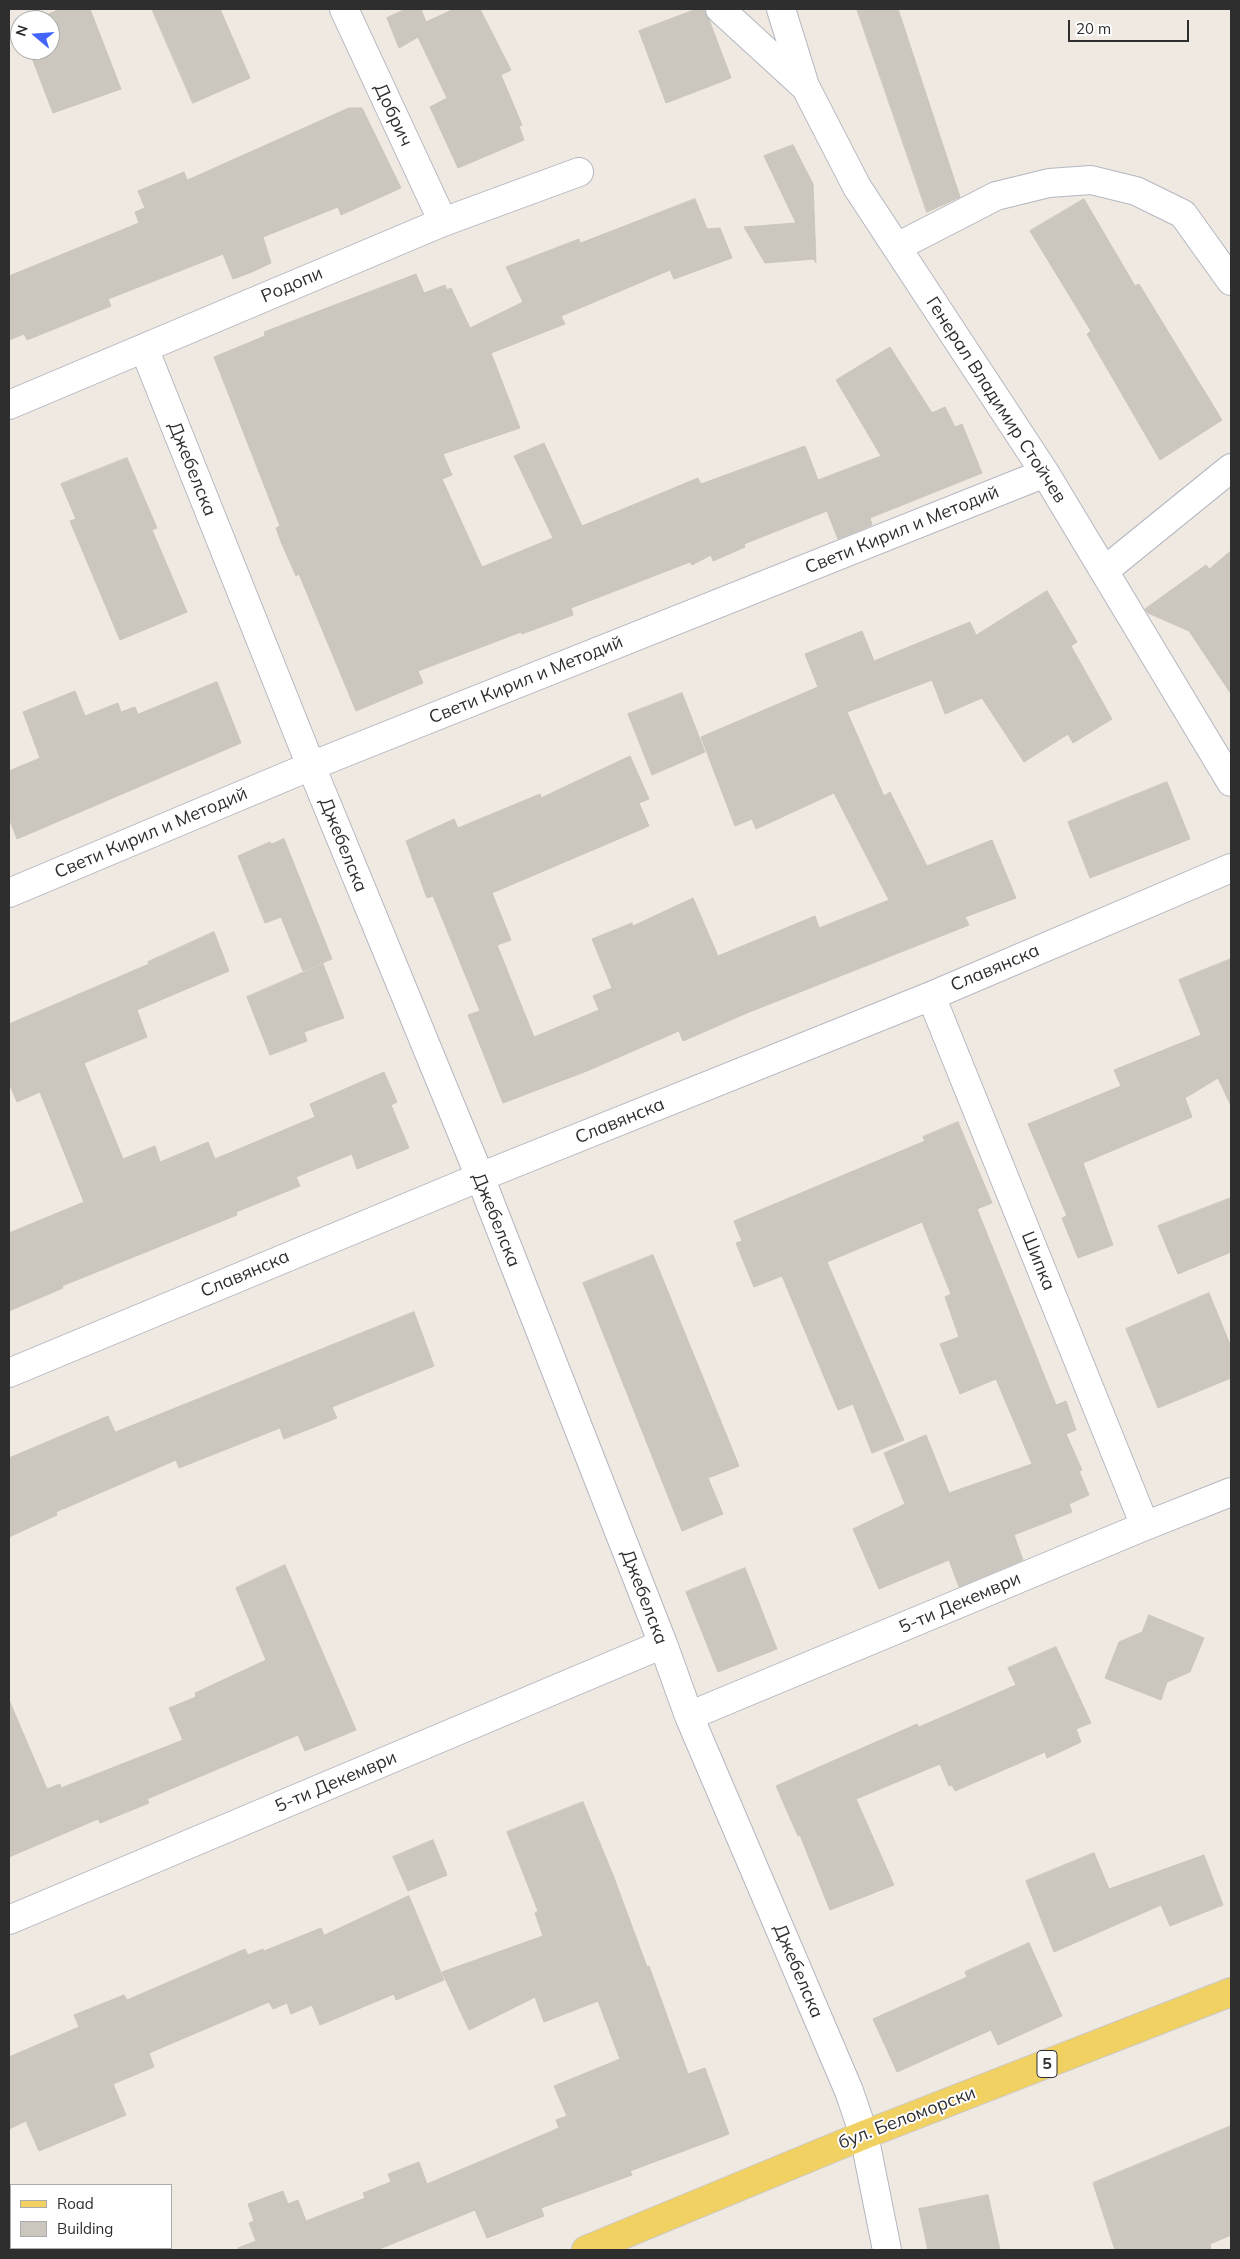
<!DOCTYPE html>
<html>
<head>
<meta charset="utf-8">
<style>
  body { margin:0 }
  #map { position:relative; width:1240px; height:2259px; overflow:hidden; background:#efe9e1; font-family:Mulish,sans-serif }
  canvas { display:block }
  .frame { position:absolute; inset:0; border:10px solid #2e2e2e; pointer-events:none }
  .legend { position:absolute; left:10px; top:2184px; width:162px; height:65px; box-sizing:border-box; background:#fff; border:1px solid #ababab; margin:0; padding:6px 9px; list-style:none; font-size:15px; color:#2e2e2e }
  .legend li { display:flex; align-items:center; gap:10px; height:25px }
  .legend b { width:25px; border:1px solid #ababab }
  .north { position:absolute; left:10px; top:10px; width:50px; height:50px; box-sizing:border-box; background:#fff; border:1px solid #ababab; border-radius:50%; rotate:288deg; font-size:14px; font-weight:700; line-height:20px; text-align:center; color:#2e2e2e }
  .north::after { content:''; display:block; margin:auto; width:18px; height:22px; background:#4264fb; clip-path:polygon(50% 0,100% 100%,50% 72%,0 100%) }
  .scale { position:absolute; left:1068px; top:20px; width:121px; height:22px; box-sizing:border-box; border:2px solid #2e2e2e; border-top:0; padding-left:6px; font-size:15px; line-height:18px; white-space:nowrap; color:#2e2e2e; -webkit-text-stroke:4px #fff; paint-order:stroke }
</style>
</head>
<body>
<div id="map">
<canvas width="1240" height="2259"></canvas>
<div class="frame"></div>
<ul class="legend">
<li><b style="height:6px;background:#f2d163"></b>Road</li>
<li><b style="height:14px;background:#cbc7bf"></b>Building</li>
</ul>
<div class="north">N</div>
<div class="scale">20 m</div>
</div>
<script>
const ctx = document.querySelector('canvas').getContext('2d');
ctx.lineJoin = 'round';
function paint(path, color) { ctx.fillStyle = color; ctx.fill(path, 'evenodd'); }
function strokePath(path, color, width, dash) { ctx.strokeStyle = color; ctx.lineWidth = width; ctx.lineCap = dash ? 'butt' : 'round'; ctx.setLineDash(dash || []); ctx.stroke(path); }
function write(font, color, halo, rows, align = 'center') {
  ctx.font = font + ' Mulish,sans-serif'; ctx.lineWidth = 4; ctx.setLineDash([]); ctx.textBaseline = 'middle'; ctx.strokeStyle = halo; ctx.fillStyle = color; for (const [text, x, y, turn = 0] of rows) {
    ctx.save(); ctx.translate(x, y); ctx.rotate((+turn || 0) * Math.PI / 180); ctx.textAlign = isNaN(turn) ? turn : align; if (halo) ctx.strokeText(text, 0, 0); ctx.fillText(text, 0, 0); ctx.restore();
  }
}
const building = new Path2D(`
  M 61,9 L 90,9 L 121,89 L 53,113 L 29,50 L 50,50 L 50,20 L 34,20 Z
  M 152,9 L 220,9 L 250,78 L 193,103 Z
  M 406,9 L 421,9 L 426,22 L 454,9 L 480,9 L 511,70 L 501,75 L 522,125 L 519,126 L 524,140 L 458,168 L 430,107 L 447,98 L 418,37 L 399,48 L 387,18 Z
  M 697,9 L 705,9 L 731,78 L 666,103 L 639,31 Z
  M 857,9 L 898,9 L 960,197 L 927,212 Z
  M 349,108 L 362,108 L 401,188 L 341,215 L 338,207 L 263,237 L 271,263 L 252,272 L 233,279 L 223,254 L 108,299 L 111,306 L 27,340 L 24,334 L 9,340 L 9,276 L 139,223 L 135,212 L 145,208 L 138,191 L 184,172 L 187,180 Z
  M 793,145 L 813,184 L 816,263 L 814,259 L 765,263 L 744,227 L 796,223 L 764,156 Z
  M 695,199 L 707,229 L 720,228 L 732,258 L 674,279 L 670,270 L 561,316 L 565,324 L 491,353 L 520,428 L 443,454 L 452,475 L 442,479 L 482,567 L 553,538 L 514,456 L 544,443 L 582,526 L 698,478 L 701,484 L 805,446 L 818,480 L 881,456 L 836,380 L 890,347 L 932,413 L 945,407 L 955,427 L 962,424 L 982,473 L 870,518 L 872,525 L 838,539 L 827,511 L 744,544 L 745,547 L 713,561 L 711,555 L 692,565 L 690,562 L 571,608 L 573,615 L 522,634 L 521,632 L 418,671 L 423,683 L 356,711 L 299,574 L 296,576 L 281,542 L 276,528 L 280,526 L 214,357 L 265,336 L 264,332 L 416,274 L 424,293 L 445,285 L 447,290 L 451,288 L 470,328 L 523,302 L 506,267 L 579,239 L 580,243 Z
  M 1084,199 L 1135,286 L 1139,284 L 1222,420 L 1160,460 L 1087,334 L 1091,331 L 1030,231 Z
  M 127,458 L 157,528 L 152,530 L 187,612 L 120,640 L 70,521 L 76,519 L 61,484 Z
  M 1231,551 L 1231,694 L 1189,631 L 1148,613 L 1145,609 L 1206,565 L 1209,569 Z
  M 1047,591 L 1077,642 L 1071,646 L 1112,719 L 1073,743 L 1068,734 L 1024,762 L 982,698 L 945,714 L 932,680 L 847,712 L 884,796 L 890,792 L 927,866 L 992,840 L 1016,898 L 965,917 L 969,925 L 747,1013 L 683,1041 L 679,1031 L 587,1071 L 503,1103 L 468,1015 L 480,1011 L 433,896 L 427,898 L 406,841 L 454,819 L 458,828 L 540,794 L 541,798 L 630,756 L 649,799 L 639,803 L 649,826 L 492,893 L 511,940 L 497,945 L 534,1037 L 599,1010 L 593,996 L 612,988 L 592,939 L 632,923 L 633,926 L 693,898 L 718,956 L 815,916 L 819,928 L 889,900 L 834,793 L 756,829 L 752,819 L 735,826 L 701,737 L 818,687 L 805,654 L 862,631 L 874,661 L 970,622 L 976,635 Z
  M 217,682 L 241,743 L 17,839 L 9,818 L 9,771 L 40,758 L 23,712 L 75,691 L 85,716 L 118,703 L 121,712 L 135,707 L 138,714 Z
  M 682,693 L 705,752 L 652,775 L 628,714 Z
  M 1167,782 L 1190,839 L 1090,878 L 1068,822 Z
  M 284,839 L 332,959 L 303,971 L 281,917 L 265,923 L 238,856 L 270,842 L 271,844 Z
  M 214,932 L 229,971 L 137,1010 L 147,1037 L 84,1063 L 123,1159 L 155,1146 L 160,1162 L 208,1142 L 215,1159 L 315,1117 L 310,1104 L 384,1072 L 397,1102 L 391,1105 L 409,1148 L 357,1169 L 352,1154 L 296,1177 L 300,1186 L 236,1212 L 237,1215 L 62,1286 L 63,1288 L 9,1311 L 9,1233 L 84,1202 L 40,1092 L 17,1102 L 9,1083 L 9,1024 L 149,964 L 148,962 Z
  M 1231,959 L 1231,1106 L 1218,1078 L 1185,1098 L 1192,1117 L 1083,1163 L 1113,1245 L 1078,1258 L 1062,1218 L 1067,1216 L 1028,1124 L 1121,1086 L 1114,1070 L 1201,1035 L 1179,980 Z
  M 323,964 L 344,1018 L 304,1032 L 307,1041 L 270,1055 L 247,997 Z
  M 958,1122 L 992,1203 L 977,1209 L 1056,1405 L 1066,1401 L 1076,1430 L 1066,1434 L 1082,1470 L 1079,1471 L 1089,1495 L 1069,1504 L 1072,1512 L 1014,1535 L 1023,1560 L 959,1587 L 949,1560 L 879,1589 L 853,1529 L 905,1504 L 884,1453 L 926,1435 L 949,1493 L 1032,1464 L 996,1379 L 960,1394 L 940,1344 L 959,1337 L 945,1297 L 951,1294 L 922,1222 L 827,1262 L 904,1440 L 872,1453 L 853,1404 L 838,1410 L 782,1276 L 754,1287 L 736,1243 L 742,1241 L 734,1221 L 925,1141 L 923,1137 Z
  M 1231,1198 L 1231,1252 L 1178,1274 L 1158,1226 Z
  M 653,1255 L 739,1466 L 708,1478 L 723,1514 L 682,1531 L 583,1283 Z
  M 1209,1293 L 1231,1347 L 1231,1378 L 1158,1408 L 1126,1329 Z
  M 414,1312 L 434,1366 L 332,1407 L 337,1418 L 284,1439 L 280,1428 L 179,1468 L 176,1460 L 56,1512 L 57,1515 L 9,1537 L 9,1458 L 108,1416 L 115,1432 Z
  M 285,1565 L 356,1730 L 305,1751 L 298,1735 L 147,1799 L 149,1803 L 100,1823 L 98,1819 L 9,1857 L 9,1700 L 47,1789 L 60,1784 L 61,1788 L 183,1740 L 169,1708 L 196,1697 L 195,1693 L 266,1660 L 236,1588 Z
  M 745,1568 L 777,1649 L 718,1672 L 686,1592 Z
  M 1149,1615 L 1204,1638 L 1190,1672 L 1167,1682 L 1161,1700 L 1105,1678 L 1119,1642 L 1142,1632 Z
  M 1056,1647 L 1091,1723 L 1076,1729 L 1081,1742 L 1047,1758 L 1045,1752 L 955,1791 L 952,1785 L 949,1786 L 940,1764 L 856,1799 L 894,1885 L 830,1910 L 800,1835 L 798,1836 L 776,1786 L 917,1724 L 919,1727 L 1016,1685 L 1008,1668 Z
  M 583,1802 L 613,1875 L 647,1967 L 649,1966 L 688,2074 L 705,2068 L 729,2134 L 630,2171 L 632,2175 L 541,2208 L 544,2216 L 487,2238 L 475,2210 L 377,2250 L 238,2250 L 238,2248 L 256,2241 L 249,2223 L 254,2221 L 248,2204 L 283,2191 L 288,2204 L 298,2200 L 306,2221 L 365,2198 L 363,2193 L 391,2182 L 388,2174 L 419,2162 L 427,2184 L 559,2128 L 556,2120 L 567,2116 L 554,2086 L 620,2059 L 598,2001 L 544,2022 L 535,1997 L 469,2030 L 442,1972 L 543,1936 L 535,1913 L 538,1911 L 507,1832 Z
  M 433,1840 L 447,1875 L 408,1891 L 393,1857 Z
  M 1094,1853 L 1109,1889 L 1204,1855 L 1223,1905 L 1170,1926 L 1161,1905 L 1054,1952 L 1026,1881 Z
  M 409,1896 L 444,1980 L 396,2000 L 394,1994 L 320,2025 L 312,2005 L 291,2014 L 287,2003 L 273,2009 L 269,2002 L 149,2053 L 154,2067 L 113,2084 L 126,2115 L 39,2151 L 26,2121 L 9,2129 L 9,2057 L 79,2027 L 74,2015 L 124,1995 L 127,2000 L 245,1949 L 248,1955 L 263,1949 L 264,1951 L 321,1928 L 324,1935 Z
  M 1029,1943 L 1062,2016 L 998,2045 L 991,2030 L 897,2072 L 873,2019 L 967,1977 L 965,1972 Z
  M 1231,2126 L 1231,2235 L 1210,2244 L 1211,2250 L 1115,2250 L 1093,2183 Z
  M 988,2195 L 1000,2250 L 928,2250 L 919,2209 Z`);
paint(building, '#cbc7bf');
strokePath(building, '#cbc5ba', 1);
const minor = new Path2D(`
  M 344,9 L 443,222
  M 720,9 L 804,86
  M 781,9 L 805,86 L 857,187 L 1045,473 L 1231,782
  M 897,247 L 996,196 L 1049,183 L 1091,180 L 1136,191 L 1183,214 L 1231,281
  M 144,348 L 311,766 L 480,1177 L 663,1644 L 689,1716 L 849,2091 L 864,2135 L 887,2250
  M 9,405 L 443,222 L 579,172
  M 1104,571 L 1231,468
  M 9,893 L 311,766 L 1045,473
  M 931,996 L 1145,1526
  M 9,1373 L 480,1177 L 931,996 L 1231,868
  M 689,1716 L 1145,1526 L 1231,1492
  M 9,1920 L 663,1644`);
const primary = new Path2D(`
  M 586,2250 L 864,2135 L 1231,1992`);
strokePath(minor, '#b4b7c1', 30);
strokePath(primary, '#c9c9c9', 30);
strokePath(minor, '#fff', 28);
strokePath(primary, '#f2d163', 28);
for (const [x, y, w] of [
  [1047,2064,20]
]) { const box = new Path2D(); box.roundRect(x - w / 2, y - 13.5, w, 27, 4); ctx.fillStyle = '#fff'; ctx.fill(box); strokePath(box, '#2e2e2e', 1); }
write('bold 16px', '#2e2e2e', null, [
  ["5",1047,2064]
]);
write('18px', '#2e2e2e', '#fff', [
  ["Добрич",393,115,65],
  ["Родопи",292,285,-23],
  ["Генерал Владимир Стойчев",996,400,57],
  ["Джебелска",192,469,68],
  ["Свети Кирил и Методий",902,530,-22],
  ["Свети Кирил и Методий",526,680,-22],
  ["Свети Кирил и Методий",151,833,-23],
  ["Джебелска",343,845,68],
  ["Славянска",995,968,-23],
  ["Славянска",620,1121,-22],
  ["Джебелска",496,1220,68],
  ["Шипка",1038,1261,68],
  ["Славянска",245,1274,-23],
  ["Джебелска",644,1597,69],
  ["5-ти Декември",960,1603,-23],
  ["5-ти Декември",336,1782,-23],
  ["Джебелска",798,1971,67],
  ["бул. Беломорски",907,2118,-21]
]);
</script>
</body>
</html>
